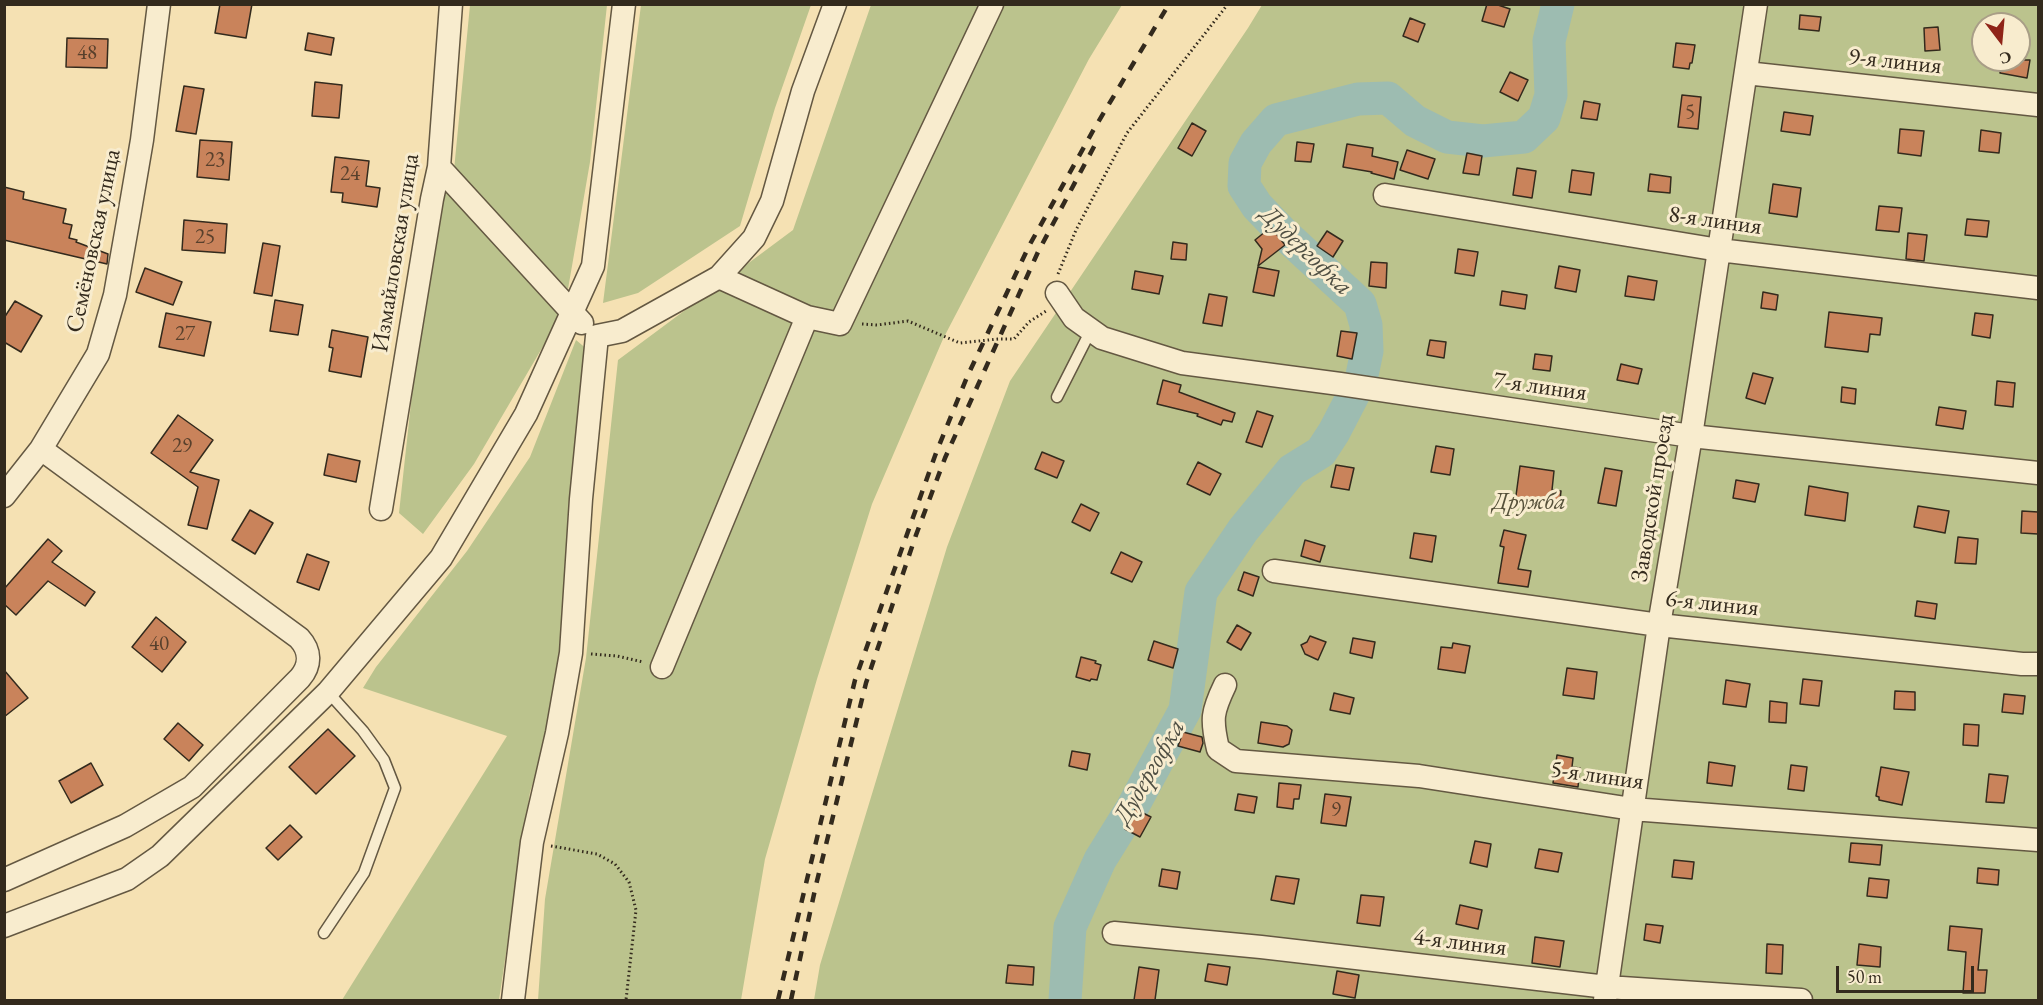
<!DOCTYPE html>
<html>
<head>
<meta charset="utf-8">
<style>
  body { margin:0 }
  #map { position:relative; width:2043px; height:1005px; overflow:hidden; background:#f5e1b3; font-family:"EB Garamond",serif }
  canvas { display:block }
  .frame { position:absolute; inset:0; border:6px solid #332a1d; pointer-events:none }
  .north { position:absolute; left:1971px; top:12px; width:60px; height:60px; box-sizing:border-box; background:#f8ecce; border:2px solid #a99e87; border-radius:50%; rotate:164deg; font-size:16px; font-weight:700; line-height:24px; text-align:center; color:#332a1d }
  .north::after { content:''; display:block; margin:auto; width:21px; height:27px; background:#8f2418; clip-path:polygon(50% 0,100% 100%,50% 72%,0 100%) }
  .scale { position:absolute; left:1836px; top:966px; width:138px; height:27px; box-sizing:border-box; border:3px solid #332a1d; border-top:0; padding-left:8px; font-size:18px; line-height:21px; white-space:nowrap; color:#332a1d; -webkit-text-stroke:4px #f8ecce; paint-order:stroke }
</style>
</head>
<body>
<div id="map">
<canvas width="2043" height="1005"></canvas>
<div class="frame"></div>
<div class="north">С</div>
<div class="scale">50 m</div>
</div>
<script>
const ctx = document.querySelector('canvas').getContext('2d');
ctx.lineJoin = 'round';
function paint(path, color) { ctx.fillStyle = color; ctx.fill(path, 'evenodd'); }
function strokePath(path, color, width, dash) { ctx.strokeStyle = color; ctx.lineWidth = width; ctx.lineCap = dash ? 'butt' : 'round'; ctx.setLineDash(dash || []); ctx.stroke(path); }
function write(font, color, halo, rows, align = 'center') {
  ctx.font = font + ' "EB Garamond",serif'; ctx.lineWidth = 6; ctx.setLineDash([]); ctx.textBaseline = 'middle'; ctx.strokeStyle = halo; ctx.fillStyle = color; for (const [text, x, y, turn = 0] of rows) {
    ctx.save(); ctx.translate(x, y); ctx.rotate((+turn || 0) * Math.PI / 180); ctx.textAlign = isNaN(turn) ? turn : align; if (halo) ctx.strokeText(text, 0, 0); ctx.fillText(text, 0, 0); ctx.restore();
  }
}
paint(new Path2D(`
  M 470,5 L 607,5 L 590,162 L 568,289 L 454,170 Z
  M 641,5 L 811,5 L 775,108 L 740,226 L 638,293 L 603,303 Z
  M 871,5 L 1122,5 L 1089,59 L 943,339 L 872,504 L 817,679 L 765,859 L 741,1000 L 538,1000 L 545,899 L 586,658 L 618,360 L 793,230 Z
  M 1262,5 L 2038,5 L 2038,1000 L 814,1000 L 820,965 L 947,547 L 1010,381 L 1248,28 ZM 1983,24 L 2019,24 L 2019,60 L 1983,60 Z
  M 447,192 L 562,314 L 474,464 L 423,534 L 399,513 L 414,376 L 439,205 Z
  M 576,340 L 588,350 L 561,660 L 544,748 L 530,792 L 499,1000 L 342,1000 L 507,736 L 363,688 L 376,667 L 467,551 L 530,457 Z`), '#bbc38d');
strokePath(new Path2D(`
  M 1065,1000 L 1070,927 L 1100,860 L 1131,810 L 1185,710 L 1201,592 L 1243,530 L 1292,470 L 1321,452 L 1334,432 L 1361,380 L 1367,351 L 1366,325 L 1360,304 L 1281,231 L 1257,206 L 1244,186 L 1245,163 L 1256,143 L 1276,120 L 1358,99 L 1388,98 L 1415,121 L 1447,137 L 1483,141 L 1524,137 L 1544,118 L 1551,95 L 1549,41 L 1558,4`), '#9dbcb1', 33);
const building = new Path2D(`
  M 220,4 L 252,4 L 246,38 L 215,33 Z
  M 1487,4 L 1495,4 L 1510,9 L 1504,27 L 1482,21 Z
  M 1800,15 L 1821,17 L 1819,31 L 1799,29 Z
  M 1410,18 L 1425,24 L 1418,42 L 1403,36 Z
  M 1938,27 L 1940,50 L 1925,51 L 1924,28 Z
  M 308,33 L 334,38 L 331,55 L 305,50 Z
  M 67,38 L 108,39 L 107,68 L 66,67 Z
  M 1676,43 L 1695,45 L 1692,63 L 1690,63 L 1689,69 L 1673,67 Z
  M 2002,60 L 2030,60 L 2027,78 L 2000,73 Z
  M 1510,72 L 1528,80 L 1518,101 L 1500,92 Z
  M 315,82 L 342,85 L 339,118 L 312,116 Z
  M 184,86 L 204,89 L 196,134 L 176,131 Z
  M 1682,95 L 1701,97 L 1698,129 L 1678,127 Z
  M 1584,101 L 1600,104 L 1597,120 L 1581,118 Z
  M 1784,112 L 1813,116 L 1810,135 L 1781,131 Z
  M 1192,123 L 1206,131 L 1192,156 L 1178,148 Z
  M 1900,129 L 1924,131 L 1921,156 L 1898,153 Z
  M 1981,130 L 2001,133 L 1999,153 L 1979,151 Z
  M 200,140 L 232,142 L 229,180 L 197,177 Z
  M 1297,142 L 1314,144 L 1311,162 L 1295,161 Z
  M 1347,144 L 1373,148 L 1372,156 L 1398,162 L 1394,179 L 1371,173 L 1372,172 L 1343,167 Z
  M 1407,150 L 1435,159 L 1428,179 L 1400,170 Z
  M 1467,153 L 1482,156 L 1479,175 L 1463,173 Z
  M 335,157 L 369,161 L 366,186 L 380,188 L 377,207 L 342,202 L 343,193 L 331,192 Z
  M 1517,168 L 1536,171 L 1532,198 L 1513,195 Z
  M 1572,170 L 1594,173 L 1591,195 L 1569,192 Z
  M 1650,174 L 1671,177 L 1670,193 L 1648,191 Z
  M 1773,184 L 1801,188 L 1797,217 L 1769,213 Z
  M 4,187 L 24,192 L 23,199 L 66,209 L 63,223 L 72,225 L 69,238 L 77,240 L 76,242 L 108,254 L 107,264 L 4,240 Z
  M 1879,206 L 1902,208 L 1899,232 L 1876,230 Z
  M 1967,219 L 1989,221 L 1987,237 L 1965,235 Z
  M 184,220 L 227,224 L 225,253 L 182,250 Z
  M 1271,227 L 1285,245 L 1258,266 L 1262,249 L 1255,240 Z
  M 1327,231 L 1343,241 L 1333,257 L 1317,246 Z
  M 1908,233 L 1927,235 L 1924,261 L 1906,259 Z
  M 1173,242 L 1187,244 L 1186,260 L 1171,259 Z
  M 263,243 L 280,246 L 272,296 L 254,293 Z
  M 1458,249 L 1478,252 L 1474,276 L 1455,273 Z
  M 1371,262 L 1387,263 L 1386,288 L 1369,286 Z
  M 1559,266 L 1580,270 L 1576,292 L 1555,288 Z
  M 1258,267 L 1279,271 L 1274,296 L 1253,292 Z
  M 145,268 L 182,282 L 173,305 L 136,292 Z
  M 1135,271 L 1163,276 L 1159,294 L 1132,289 Z
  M 1628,276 L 1657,281 L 1654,300 L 1625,296 Z
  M 1502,291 L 1527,295 L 1525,309 L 1500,305 Z
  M 1763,292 L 1778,295 L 1776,310 L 1761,308 Z
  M 1209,294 L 1227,297 L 1222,326 L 1203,323 Z
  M 275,300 L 303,305 L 298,335 L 270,331 Z
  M 15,301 L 42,316 L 21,352 L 4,342 L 4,318 Z
  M 1829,312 L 1882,318 L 1880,335 L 1870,334 L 1868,352 L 1825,347 Z
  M 166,313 L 211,322 L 204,356 L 159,347 Z
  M 1975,313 L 1993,315 L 1990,338 L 1972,335 Z
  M 332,330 L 368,337 L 361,377 L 329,371 L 333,348 L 329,347 Z
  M 1341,331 L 1357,333 L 1352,359 L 1337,356 Z
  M 1430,340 L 1446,342 L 1444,358 L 1427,355 Z
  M 1535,354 L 1552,356 L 1550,371 L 1533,369 Z
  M 1621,364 L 1642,369 L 1638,384 L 1617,380 Z
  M 1753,373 L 1773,378 L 1765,404 L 1746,398 Z
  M 1163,380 L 1181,385 L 1179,392 L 1235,413 L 1232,422 L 1223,420 L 1221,425 L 1197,416 L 1198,414 L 1157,404 Z
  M 1997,381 L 2015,383 L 2013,407 L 1995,405 Z
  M 1842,387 L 1856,389 L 1855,404 L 1841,402 Z
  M 1939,407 L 1966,411 L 1963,429 L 1936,425 Z
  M 1257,411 L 1273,416 L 1262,447 L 1246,442 Z
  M 178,415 L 213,440 L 190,472 L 219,480 L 207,529 L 188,525 L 198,487 L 151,453 Z
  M 1436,446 L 1454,449 L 1450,475 L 1431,472 Z
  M 1042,452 L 1064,461 L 1057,478 L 1035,469 Z
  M 328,454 L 360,461 L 356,482 L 324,475 Z
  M 1198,462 L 1221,474 L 1210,495 L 1187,484 Z
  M 1336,465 L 1354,468 L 1349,490 L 1331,487 Z
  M 1520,466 L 1554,471 L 1552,490 L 1561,491 L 1559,509 L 1515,503 Z
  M 1605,468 L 1622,471 L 1616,506 L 1598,503 Z
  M 1736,480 L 1759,484 L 1755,502 L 1733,498 Z
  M 1809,486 L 1848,493 L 1845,521 L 1805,515 Z
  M 1081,504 L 1099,513 L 1090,531 L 1072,522 Z
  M 1918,506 L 1949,511 L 1945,533 L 1914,527 Z
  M 250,510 L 273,523 L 255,554 L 232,540 Z
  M 2022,511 L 2038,512 L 2038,534 L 2021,533 Z
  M 1504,530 L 1526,535 L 1518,569 L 1531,571 L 1528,587 L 1498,583 L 1504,547 L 1500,546 Z
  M 1414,533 L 1436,536 L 1432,562 L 1410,558 Z
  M 1958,537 L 1978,539 L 1976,564 L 1955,563 Z
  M 48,539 L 62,551 L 52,562 L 95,592 L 85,606 L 48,581 L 16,615 L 4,604 L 4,589 Z
  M 1305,540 L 1325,546 L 1320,562 L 1301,556 Z
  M 1121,552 L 1142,562 L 1132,582 L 1111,573 Z
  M 307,554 L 329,562 L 319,590 L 297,582 Z
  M 1244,572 L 1259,577 L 1253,596 L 1238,590 Z
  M 1917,601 L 1937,604 L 1935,619 L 1915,616 Z
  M 156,617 L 186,642 L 162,672 L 132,647 Z
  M 1237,625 L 1251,633 L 1241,650 L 1227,642 Z
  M 1310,636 L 1326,642 L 1318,660 L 1305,654 L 1301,645 L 1307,642 Z
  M 1353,638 L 1375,642 L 1372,658 L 1350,653 Z
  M 1154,641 L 1178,649 L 1173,668 L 1148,660 Z
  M 1453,643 L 1470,646 L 1465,673 L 1438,669 L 1441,647 L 1452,648 Z
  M 1081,657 L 1096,661 L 1095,663 L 1101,665 L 1097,680 L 1091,679 L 1090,681 L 1076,677 Z
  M 1567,668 L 1597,672 L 1594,699 L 1563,695 Z
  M 4,670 L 28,698 L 4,717 Z
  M 1803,679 L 1822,681 L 1819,706 L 1800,704 Z
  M 1726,680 L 1750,684 L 1746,707 L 1723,704 Z
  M 1895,691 L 1915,692 L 1915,710 L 1894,709 Z
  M 1334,693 L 1354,698 L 1350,714 L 1330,710 Z
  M 2004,694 L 2025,696 L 2023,714 L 2002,712 Z
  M 1770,701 L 1787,703 L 1786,723 L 1769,722 Z
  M 1261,722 L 1287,726 L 1292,730 L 1289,744 L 1283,747 L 1258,743 Z
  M 178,723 L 203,745 L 189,761 L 164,739 Z
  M 1964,724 L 1979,725 L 1978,746 L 1963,745 Z
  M 328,729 L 355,756 L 316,794 L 289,767 Z
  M 1183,732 L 1202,737 L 1203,743 L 1200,752 L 1178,746 Z
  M 1072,751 L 1090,754 L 1087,770 L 1069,766 Z
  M 1557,755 L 1573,758 L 1572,767 L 1580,768 L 1578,787 L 1553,783 Z
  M 1709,762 L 1735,766 L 1732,786 L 1707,783 Z
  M 91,763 L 103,785 L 71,803 L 59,781 Z
  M 1791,765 L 1807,767 L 1804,791 L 1788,789 Z
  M 1881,767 L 1909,772 L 1902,805 L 1879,800 L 1879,797 L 1876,796 Z
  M 1989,774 L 2008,776 L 2004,803 L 1986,802 Z
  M 1279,783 L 1301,785 L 1299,799 L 1294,799 L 1293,809 L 1277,807 Z
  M 1238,794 L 1257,797 L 1254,813 L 1235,810 Z
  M 1325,794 L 1351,797 L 1346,826 L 1321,823 Z
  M 1135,809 L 1151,817 L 1140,837 L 1125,829 Z
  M 290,825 L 302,837 L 278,860 L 266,848 Z
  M 1475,841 L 1491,844 L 1487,867 L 1470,863 Z
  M 1851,843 L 1882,845 L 1880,865 L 1849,862 Z
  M 1539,849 L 1562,853 L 1558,872 L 1535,868 Z
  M 1674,860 L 1694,862 L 1692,879 L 1672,877 Z
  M 1978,868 L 1999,870 L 1998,885 L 1977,883 Z
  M 1162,869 L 1180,872 L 1177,889 L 1159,886 Z
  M 1276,876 L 1299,879 L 1294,904 L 1271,900 Z
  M 1869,878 L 1889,880 L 1887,898 L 1867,896 Z
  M 1361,895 L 1384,897 L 1380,926 L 1357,923 Z
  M 1460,905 L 1482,910 L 1478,929 L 1456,924 Z
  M 1646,924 L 1663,926 L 1660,943 L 1644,940 Z
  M 1950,926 L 1982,929 L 1978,970 L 1987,970 L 1985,993 L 1963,993 L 1966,952 L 1948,950 Z
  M 1535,937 L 1564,941 L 1560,967 L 1532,963 Z
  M 1767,944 L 1783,945 L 1782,974 L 1766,973 Z
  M 1859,944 L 1881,947 L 1880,967 L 1857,965 Z
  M 1208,964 L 1230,967 L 1227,985 L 1205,981 Z
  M 1008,965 L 1034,967 L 1033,985 L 1006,983 Z
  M 1139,967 L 1159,970 L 1155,1000 L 1134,1000 Z
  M 1337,971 L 1359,975 L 1355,998 L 1333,994 Z`);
paint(building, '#c9835b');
strokePath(building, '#332a1d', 1.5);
const service = new Path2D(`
  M 1057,397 L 1091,330
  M 324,933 L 364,873 L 395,788 L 384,760 L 363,731 L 328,692`);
const minor = new Path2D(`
  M 1746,73 L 2038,105
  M 439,167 L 582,323
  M 1385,195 L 1719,250 L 2038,288
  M 719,277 L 807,317 L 840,324 L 992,4
  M 1057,293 L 1074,318 L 1102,338 L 1182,363 L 1340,384 L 1691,436 L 2038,473
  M 597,336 L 622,331 L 719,277 L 754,238 L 772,201 L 803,91 L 835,4
  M 4,496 L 41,449 L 98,354 L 115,295 L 129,216 L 142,140 L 159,4
  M 381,509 L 432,199 L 439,167 L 451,4
  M 1274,571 L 1659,625 L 2022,664 L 2038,664
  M 662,667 L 807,317
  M 1225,685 C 1212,712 1211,719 1218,749 L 1236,761 L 1419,776 L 1632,809 L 2038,840
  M 4,880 L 125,826 L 192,787 L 300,678 C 311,665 311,651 299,638 L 41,449
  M 4,926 L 127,879 L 160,856 L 328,692 L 441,558 L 526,414 L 593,266 L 624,4
  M 1114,933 L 1261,947 L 1607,987 L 1801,1000
  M 513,1000 L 532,842 L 557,733 L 571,653 L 581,499 L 597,336
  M 1605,1000 L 1659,625 L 1691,436 L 1756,4`);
strokePath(service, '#645842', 13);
strokePath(minor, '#645842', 25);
strokePath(new Path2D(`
  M 1058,274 L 1076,230 L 1127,133 L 1228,4
  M 862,324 L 877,325 L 908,321 L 960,343 L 998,339 L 1014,339 L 1029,322 L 1046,311
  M 591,654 L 617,656 L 643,662
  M 551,846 L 597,854 L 615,864 L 629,882 L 636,910 L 626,1000`), '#332a1d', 3, [1.5, 3]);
strokePath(service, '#f8ecce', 10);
strokePath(minor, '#f8ecce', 22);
strokePath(new Path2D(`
  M 778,1000 L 855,680 L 936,453 L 967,377 L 1029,246 L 1094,129 L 1169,4
  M 791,1000 L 816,885 L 866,683 L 916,535 L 945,458 L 1038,252 L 1097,141`), '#332a1d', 4.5, [10, 10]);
write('21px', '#58402c', null, [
  ["48",87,53],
  ["5",1690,112],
  ["23",215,160],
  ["24",350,174],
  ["25",205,237],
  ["27",185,334],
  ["29",182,446],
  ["40",159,644],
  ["9",1336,810]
]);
write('24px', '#332a1d', '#f8ecce', [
  ["9-я линия",1895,62,6],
  ["8-я линия",1715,221,8],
  ["Семёновская улица",94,241,-78],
  ["Измайловская улица",396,253,-81],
  ["7-я линия",1540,387,8],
  ["Заводской проезд",1653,498,-81],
  ["6-я линия",1712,604,6],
  ["5-я линия",1597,776,8],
  ["4-я линия",1460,943,7]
]);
write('italic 24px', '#555039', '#f8ecce', [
  ["Дружба",1529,502]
]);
write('italic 26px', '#4e4e42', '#f8ecce', [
  ["Дудергофка",1306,251,44],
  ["Дудергофка",1150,772,-60]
]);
</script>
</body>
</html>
